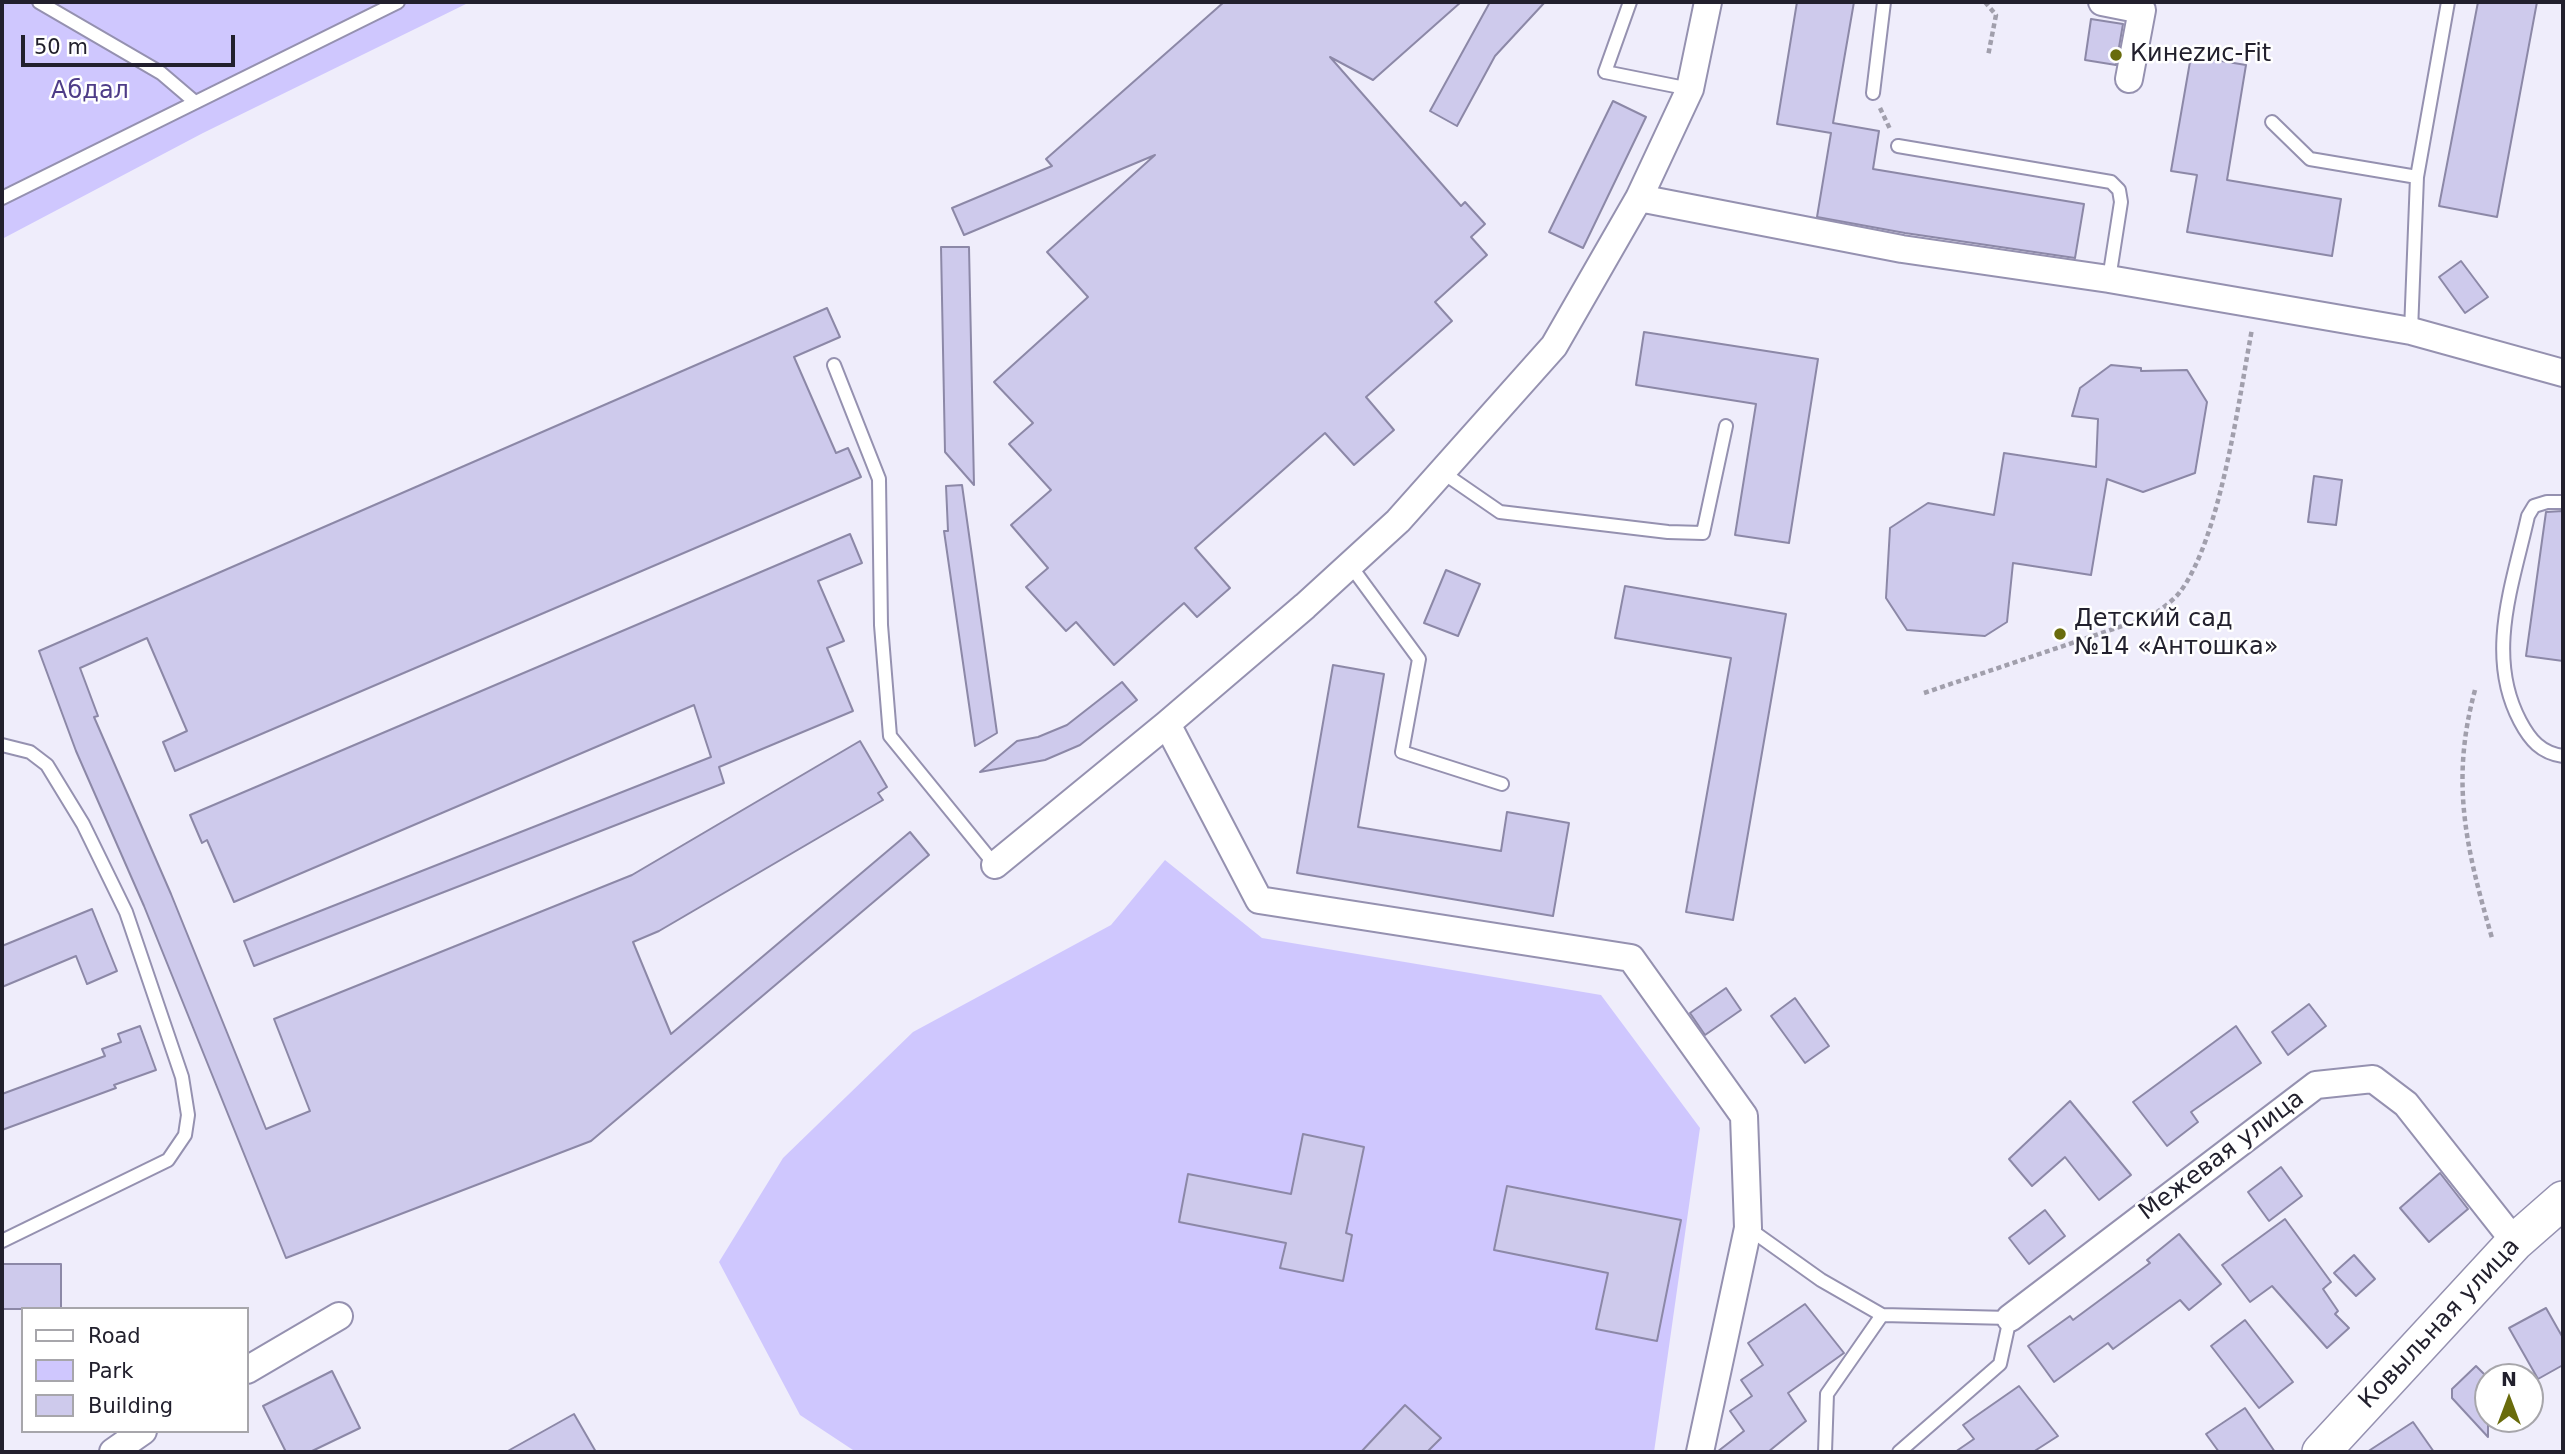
<!DOCTYPE html>
<html>
<head>
<meta charset="utf-8">
<style>
  body { margin:0 }
  #map { position:relative; width:2565px; height:1454px; overflow:hidden; background:#efedfb; font-family:"DejaVu Sans",sans-serif }
  canvas { display:block }
  .frame { position:absolute; inset:0; border:4px solid #22202d; pointer-events:none }
  .legend { position:absolute; left:21px; top:1307px; width:228px; height:126px; box-sizing:border-box; background:#fff; border:2px solid #a7a6ab; margin:0; padding:9px 12px; list-style:none; font-size:21px; color:#22202d }
  .legend li { display:flex; align-items:center; gap:14px; height:35px }
  .legend b { width:35px; border:2px solid #a7a6ab }
  .north { position:absolute; left:2474px; top:1363px; width:70px; height:70px; box-sizing:border-box; background:#fff; border:2px solid #a7a6ab; border-radius:50%; rotate:0deg; font-size:19px; font-weight:700; line-height:28px; text-align:center; color:#22202d }
  .north::after { content:''; display:block; margin:auto; width:24px; height:32px; background:#696b0c; clip-path:polygon(50% 0,100% 100%,50% 72%,0 100%) }
  .scale { position:absolute; left:21px; top:35px; width:214px; height:32px; box-sizing:border-box; border:4px solid #22202d; border-top:0; padding-left:9px; font-size:21px; line-height:24px; white-space:nowrap; color:#22202d; -webkit-text-stroke:5px #fff; paint-order:stroke }
</style>
</head>
<body>
<div id="map">
<canvas width="2565" height="1454"></canvas>
<div class="frame"></div>
<ul class="legend">
<li><b style="height:9px;background:#fff"></b>Road</li>
<li><b style="height:19px;background:#cfc7fe"></b>Park</li>
<li><b style="height:19px;background:#cecaec"></b>Building</li>
</ul>
<div class="north">N</div>
<div class="scale">50 m</div>
</div>
<script>
const ctx = document.querySelector('canvas').getContext('2d');
ctx.lineJoin = 'round';
function paint(path, color) { ctx.fillStyle = color; ctx.fill(path, 'evenodd'); }
function strokePath(path, color, width, dash) { ctx.strokeStyle = color; ctx.lineWidth = width; ctx.lineCap = dash ? 'butt' : 'round'; ctx.setLineDash(dash || []); ctx.stroke(path); }
function write(font, color, halo, rows, align = 'center') {
  ctx.font = font + ' "DejaVu Sans",sans-serif'; ctx.lineWidth = 5; ctx.setLineDash([]); ctx.textBaseline = 'middle'; ctx.strokeStyle = halo; ctx.fillStyle = color; for (const [text, x, y, turn = 0] of rows) {
    ctx.save(); ctx.translate(x, y); ctx.rotate((+turn || 0) * Math.PI / 180); ctx.textAlign = isNaN(turn) ? turn : align; if (halo) ctx.strokeText(text, 0, 0); ctx.fillText(text, 0, 0); ctx.restore();
  }
}
paint(new Path2D(`
  M 2,2 L 470,2 L 203,133 L 2,239 Z
  M 1165,860 L 1262,938 L 1601,995 L 1700,1128 L 1654,1452 L 856,1452 L 800,1415 L 719,1262 L 783,1158 L 913,1032 L 1111,925 Z`), '#cfc7fe');
const building = new Path2D(`
  M 1224,2 L 1461,2 L 1373,80 L 1330,57 L 1461,206 L 1465,202 L 1485,224 L 1471,237 L 1487,255 L 1435,302 L 1452,321 L 1366,397 L 1394,430 L 1354,465 L 1325,433 L 1195,548 L 1230,588 L 1197,617 L 1184,603 L 1114,665 L 1076,622 L 1066,631 L 1026,587 L 1048,568 L 1011,525 L 1051,490 L 1009,444 L 1033,423 L 994,382 L 1088,297 L 1047,252 L 1155,155 L 964,235 L 952,208 L 1052,166 L 1046,159 Z
  M 1490,2 L 1545,2 L 1495,56 L 1457,126 L 1430,111 Z
  M 1797,2 L 1854,2 L 1833,123 L 1879,131 L 1873,169 L 2084,204 L 2075,258 L 1905,233 L 1817,217 L 1831,133 L 1777,124 Z
  M 2478,2 L 2537,2 L 2497,217 L 2439,206 Z
  M 2091,19 L 2123,24 L 2116,65 L 2085,60 Z
  M 2191,56 L 2246,65 L 2227,180 L 2341,199 L 2332,256 L 2187,232 L 2197,175 L 2171,171 Z
  M 1613,101 L 1646,117 L 1583,248 L 1549,232 Z
  M 941,247 L 969,247 L 974,485 L 945,452 Z
  M 2461,261 L 2488,297 L 2465,313 L 2439,277 Z
  M 827,308 L 840,337 L 794,357 L 836,453 L 848,448 L 861,477 L 175,771 L 163,742 L 187,731 L 147,638 L 80,668 L 98,716 L 94,717 L 171,894 L 266,1129 L 310,1111 L 274,1019 L 632,875 L 860,741 L 887,787 L 878,793 L 883,800 L 659,931 L 633,942 L 671,1034 L 910,832 L 929,855 L 591,1141 L 286,1258 L 144,906 L 76,751 L 39,651 Z
  M 1644,332 L 1818,359 L 1789,543 L 1735,535 L 1756,404 L 1636,385 Z
  M 2111,365 L 2141,368 L 2141,371 L 2187,370 L 2207,402 L 2195,473 L 2143,492 L 2107,479 L 2091,575 L 2013,563 L 2007,622 L 1985,636 L 1907,630 L 1886,598 L 1890,528 L 1928,503 L 1994,515 L 2004,453 L 2096,467 L 2098,419 L 2072,416 L 2080,388 Z
  M 2314,476 L 2342,480 L 2336,525 L 2308,522 Z
  M 962,485 L 997,733 L 975,746 L 944,531 L 948,531 L 946,486 Z
  M 2563,511 L 2563,661 L 2526,656 L 2546,512 Z
  M 850,534 L 862,563 L 818,581 L 844,641 L 827,648 L 853,711 L 719,767 L 724,783 L 254,966 L 244,941 L 711,757 L 694,705 L 234,902 L 207,840 L 202,843 L 190,815 Z
  M 1446,570 L 1480,584 L 1458,636 L 1424,623 Z
  M 1625,586 L 1786,614 L 1733,920 L 1686,912 L 1731,658 L 1615,638 Z
  M 1333,665 L 1384,674 L 1358,827 L 1501,851 L 1507,812 L 1569,823 L 1553,916 L 1297,873 Z
  M 1122,682 L 1137,700 L 1080,745 L 1045,760 L 980,772 L 1017,741 L 1038,737 L 1067,725 Z
  M 92,909 L 117,971 L 87,984 L 76,956 L 2,987 L 2,946 Z
  M 1726,988 L 1741,1010 L 1705,1035 L 1690,1013 Z
  M 1795,998 L 1829,1046 L 1805,1063 L 1771,1016 Z
  M 2309,1004 L 2326,1026 L 2288,1055 L 2272,1032 Z
  M 140,1026 L 156,1070 L 114,1085 L 116,1088 L 2,1130 L 2,1094 L 105,1056 L 102,1049 L 121,1042 L 118,1034 Z
  M 2236,1026 L 2261,1063 L 2191,1112 L 2198,1122 L 2167,1146 L 2133,1102 Z
  M 2070,1101 L 2131,1175 L 2099,1200 L 2065,1157 L 2032,1186 L 2009,1159 Z
  M 1303,1134 L 1364,1147 L 1346,1233 L 1352,1235 L 1343,1281 L 1280,1268 L 1286,1243 L 1179,1222 L 1188,1174 L 1291,1194 Z
  M 2281,1167 L 2302,1196 L 2269,1221 L 2248,1192 Z
  M 2440,1173 L 2468,1209 L 2429,1242 L 2400,1208 Z
  M 1507,1186 L 1681,1220 L 1657,1341 L 1596,1329 L 1608,1273 L 1494,1250 Z
  M 2045,1210 L 2065,1236 L 2029,1264 L 2009,1238 Z
  M 2285,1219 L 2331,1282 L 2323,1289 L 2338,1311 L 2335,1314 L 2349,1328 L 2327,1348 L 2272,1286 L 2250,1302 L 2222,1265 Z
  M 2179,1234 L 2221,1284 L 2189,1310 L 2180,1300 L 2113,1349 L 2108,1343 L 2054,1382 L 2028,1346 L 2070,1316 L 2073,1320 L 2150,1263 L 2147,1260 Z
  M 2354,1255 L 2375,1279 L 2356,1296 L 2334,1273 Z
  M 2,1264 L 61,1264 L 61,1309 L 2,1309 Z
  M 1805,1304 L 1844,1353 L 1788,1393 L 1806,1421 L 1768,1452 L 1717,1452 L 1744,1431 L 1730,1411 L 1752,1396 L 1741,1380 L 1763,1365 L 1748,1343 Z
  M 2546,1308 L 2563,1338 L 2563,1365 L 2538,1379 L 2509,1328 Z
  M 2245,1320 L 2293,1382 L 2259,1408 L 2211,1346 Z
  M 2476,1366 L 2488,1378 L 2488,1437 L 2452,1398 L 2452,1389 Z
  M 332,1371 L 360,1428 L 310,1452 L 286,1452 L 263,1406 Z
  M 2019,1386 L 2058,1436 L 2033,1452 L 1955,1452 L 1974,1439 L 1963,1425 Z
  M 1405,1405 L 1441,1438 L 1427,1452 L 1361,1452 Z
  M 2245,1408 L 2275,1452 L 2219,1452 L 2206,1434 Z
  M 574,1414 L 596,1452 L 506,1452 Z
  M 2413,1422 L 2434,1452 L 2367,1452 Z`);
paint(building, '#cecaec');
strokePath(building, '#8c88a7', 2);
const lane = new Path2D(`
  M 39,2 L 161,73 L 195,102
  M 1630,2 L 1605,72 L 1690,89
  M 1873,93 L 1884,2
  M 2272,122 L 2310,159 L 2417,177
  M 1898,146 L 2111,182 L 2119,190 L 2121,202 L 2109,279
  M 2,198 L 398,2
  M 2411,331 L 2417,177 L 2448,2
  M 834,365 L 879,479 L 881,625 L 890,736 L 995,865
  M 1442,472 L 1500,512 L 1668,532 L 1703,533 L 1726,426
  M 2563,502 L 2547,502 L 2534,506 L 2528,516 C 2513,584 2485,655 2520,721 C 2530,740 2541,753 2563,756
  M 1350,565 L 1419,659 L 1402,752 L 1502,784
  M 2,745 L 30,752 L 47,765 L 83,824 L 126,912 L 182,1077 L 188,1115 L 185,1135 L 168,1160 L 2,1241
  M 1748,1228 L 1821,1280 L 1882,1315 L 1827,1394 L 1825,1452
  M 1882,1315 L 2010,1318 L 2000,1364 L 1899,1452`);
const street = new Path2D(`
  M 2102,2 L 2142,10 L 2129,79
  M 1639,198 L 1902,249 L 2109,279 L 2411,331 L 2563,373
  M 1167,724 L 1259,900 L 1631,958 L 1744,1116 L 1748,1228 L 1700,1452
  M 995,865 L 1167,724 L 1305,606 L 1398,521 L 1554,346 L 1639,198 L 1690,89 L 1708,2
  M 2010,1318 L 2316,1085 L 2373,1079 L 2406,1104 L 2515,1242
  M 247,1370 L 339,1316
  M 113,1452 L 143,1431`);
const secondary = new Path2D(`
  M 2321,1452 L 2515,1242 L 2563,1200`);
strokePath(lane, '#9591b0', 16);
strokePath(street, '#9591b0', 30);
strokePath(secondary, '#9591b0', 40);
strokePath(new Path2D(`
  M 1985,2 L 1996,15 L 1988,56
  M 1880,108 L 1890,129
  M 2475,690 C 2450,782 2466,848 2492,938
  M 1924,693 L 2152,616 C 2161,609 2173,601 2180,592 C 2221,537 2239,398 2252,329`), '#a19fac', 4.5, [5, 3.5]);
strokePath(lane, '#fff', 12);
strokePath(street, '#fff', 26);
strokePath(secondary, '#fff', 37);
for (const [x, y, r, color] of [
  [2116,55,7,"#696b0c"],
  [2060,634,7,"#696b0c"]
]) { const dot = new Path2D(); dot.arc(x, y, r, 0, 2 * Math.PI); ctx.fillStyle = color; ctx.fill(dot); strokePath(dot, '#fff', 2.5); }
write('24px', '#22202d', '#fff', [
  ["Кинеzис-Fit",2130,55],
  ["Детский сад",2074,620],
  ["№14 «Антошка»",2074,648]
], 'left');
write('24px', '#4e3c88', '#fff', [
  ["Абдал",90,92]
]);
write('24px', '#22202d', '#fff', [
  ["Межевая улица",2222,1156,-37],
  ["Ковыльная улица",2440,1324,-47]
]);
</script>
</body>
</html>
